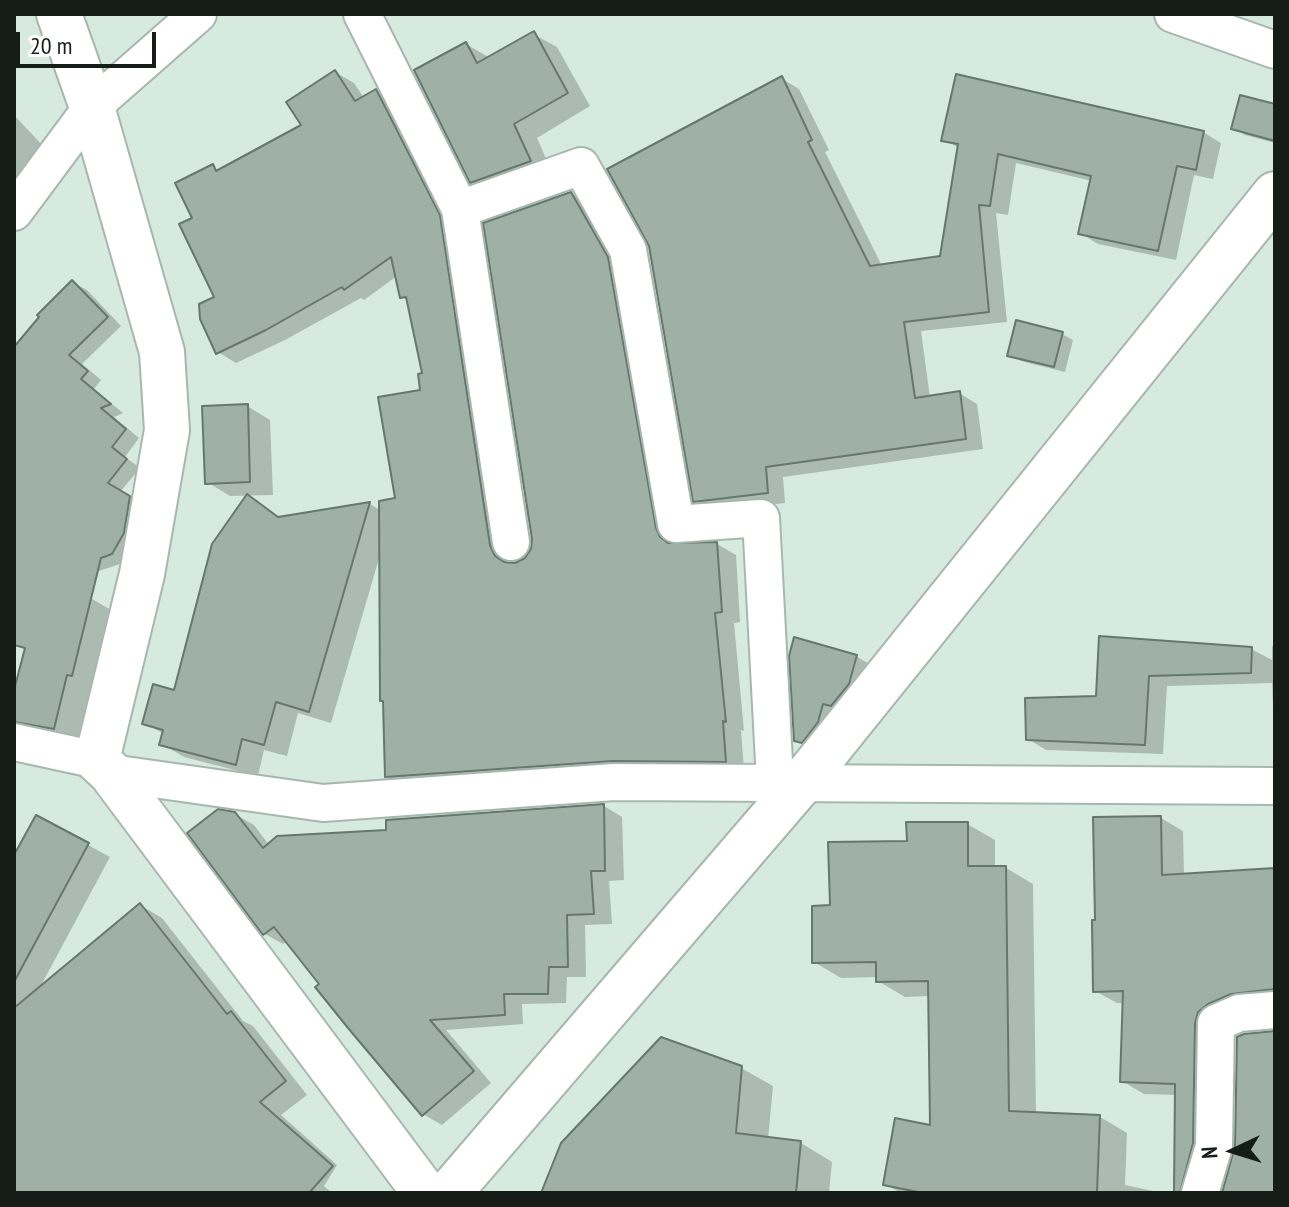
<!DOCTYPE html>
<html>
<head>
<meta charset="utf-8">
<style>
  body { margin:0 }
  #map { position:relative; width:1289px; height:1207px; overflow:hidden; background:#d7eadf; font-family:"PT Sans Narrow",sans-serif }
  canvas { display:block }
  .frame { position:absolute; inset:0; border:16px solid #161d19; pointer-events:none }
  .north { position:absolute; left:1193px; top:1111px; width:80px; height:80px; -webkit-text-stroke:6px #fff; paint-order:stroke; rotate:266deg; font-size:22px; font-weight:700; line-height:32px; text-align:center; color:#161d19 }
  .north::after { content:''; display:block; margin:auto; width:28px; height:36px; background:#161d19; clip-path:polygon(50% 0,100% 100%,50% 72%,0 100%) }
  .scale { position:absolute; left:16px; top:32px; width:140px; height:36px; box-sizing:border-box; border:4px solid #161d19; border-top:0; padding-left:10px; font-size:24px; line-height:28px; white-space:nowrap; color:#161d19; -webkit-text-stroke:6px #fff; paint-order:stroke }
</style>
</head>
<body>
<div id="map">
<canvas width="1289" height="1207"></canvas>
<div class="frame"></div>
<div class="north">N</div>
<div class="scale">20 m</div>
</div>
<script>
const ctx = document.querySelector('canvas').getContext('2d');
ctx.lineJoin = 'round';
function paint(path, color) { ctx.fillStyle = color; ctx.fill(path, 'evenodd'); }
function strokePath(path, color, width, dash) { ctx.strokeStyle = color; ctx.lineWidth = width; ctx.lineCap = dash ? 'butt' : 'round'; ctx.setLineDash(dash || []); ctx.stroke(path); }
paint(new Path2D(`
  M 533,34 L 557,47 L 590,106 L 537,138 L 553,175 L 495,195 L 472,182 L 466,44 L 490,58 Z
  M 335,72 L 354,83 L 364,98 L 376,92 L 395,103 L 458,228 L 509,558 L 512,565 L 525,560 L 532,551 L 571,194 L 590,205 L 626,270 L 674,541 L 676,545 L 717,544 L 736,555 L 740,622 L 734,623 L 744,731 L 741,730 L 744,771 L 406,787 L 387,776 L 380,555 L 331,723 L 298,713 L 287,756 L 264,750 L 258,776 L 184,757 L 162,744 L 164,734 L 145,723 L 176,693 L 248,497 L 281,518 L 370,504 L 381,511 L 397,500 L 423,392 L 424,375 L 409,301 L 402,297 L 397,276 L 364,300 L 361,298 L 285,340 L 236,363 L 218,352 L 217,298 L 194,219 L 213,167 L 220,171 L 304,126 Z
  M 782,79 L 799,89 L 829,150 L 825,152 L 882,266 L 941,258 L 959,148 L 944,140 L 1203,132 L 1221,143 L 1213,179 L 1194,175 L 1176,260 L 1098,244 L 1080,233 L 1092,181 L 1016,163 L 1008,215 L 996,213 L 1007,322 L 921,331 L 930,398 L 959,393 L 977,404 L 983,449 L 783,477 L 785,503 L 713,511 L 695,500 Z
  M 1275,106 L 1275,143 L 1245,135 L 1234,128 Z
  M 14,115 L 45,148 L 14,178 Z
  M 72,282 L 87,290 L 121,326 L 82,364 L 101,380 L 94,389 L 123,413 L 114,417 L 139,438 L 125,457 L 140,468 L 120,492 L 144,506 L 126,562 L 99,571 L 84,562 L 14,505 L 14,350 Z
  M 1062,334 L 1073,340 L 1065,372 L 1021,361 L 1010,355 Z
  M 247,406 L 270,420 L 273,495 L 230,496 L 207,482 Z
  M 87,596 L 111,610 L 95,688 L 91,687 L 77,741 L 14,725 L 14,699 Z
  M 1101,639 L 1251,649 L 1272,660 L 1272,646 L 1275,646 L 1275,752 L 1272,683 L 1167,686 L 1163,754 L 1046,750 L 1028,739 L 1098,698 Z
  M 856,656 L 879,670 L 819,753 L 796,739 Z
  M 604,806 L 622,817 L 624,880 L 609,881 L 612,924 L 585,925 L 586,977 L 567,977 L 566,1003 L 522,1004 L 523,1024 L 446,1030 L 491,1083 L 442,1125 L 423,1114 L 288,941 L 283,944 L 265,934 L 234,814 L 254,825 L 269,845 Z
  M 1161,818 L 1183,831 L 1184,875 L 1275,870 L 1275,1003 L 1230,1016 L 1213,1159 L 1193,1147 L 1190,1107 L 1177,1095 L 1144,1094 L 1122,1081 L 1125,1003 L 1117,1003 L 1095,991 Z
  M 967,824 L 995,840 L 995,868 L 1006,868 L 1033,884 L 1036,1114 L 1100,1117 L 1127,1133 L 1125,1185 L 1163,1193 L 901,1193 L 885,1184 L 932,1127 L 930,996 L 905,997 L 878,981 L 878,977 L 841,978 L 814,962 L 832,907 L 909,843 Z
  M 88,845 L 110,857 L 38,991 L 140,905 L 162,918 L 243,1021 L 253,1026 L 307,1095 L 281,1115 L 337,1165 L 324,1186 L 332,1193 L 14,1193 L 14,860 Z
  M 741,1068 L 773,1086 L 768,1139 L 801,1143 L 832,1162 L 829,1193 L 543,1193 Z`), '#0003');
const building = new Path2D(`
  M 534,31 L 568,93 L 514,124 L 531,161 L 470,183 L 414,70 L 466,42 L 477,63 Z
  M 335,70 L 355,101 L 376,89 L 440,215 L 490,545 L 495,556 L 504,562 L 515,563 L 525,558 L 531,549 L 532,539 L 483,223 L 571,192 L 608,257 L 656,528 L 660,537 L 668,543 L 717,542 L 722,612 L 715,613 L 726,722 L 723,721 L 726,762 L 613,761 L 385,777 L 383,701 L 380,701 L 379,501 L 395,498 L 378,397 L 420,390 L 418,374 L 422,373 L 406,297 L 400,298 L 391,257 L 344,290 L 342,287 L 266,330 L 216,354 L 200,319 L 199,304 L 214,297 L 179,224 L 192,218 L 175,183 L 213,164 L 216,171 L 301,125 L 286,102 Z
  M 956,74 L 1204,131 L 1196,170 L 1177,166 L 1158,251 L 1078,234 L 1091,176 L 998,154 L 990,206 L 979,205 L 989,312 L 904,322 L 915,398 L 960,391 L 966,439 L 766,467 L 768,493 L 693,502 L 649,246 L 607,169 L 782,76 L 812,140 L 808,142 L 870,266 L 940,256 L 958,144 L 941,141 Z
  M 1240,95 L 1275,104 L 1275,141 L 1231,129 Z
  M 72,280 L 108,317 L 69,355 L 88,371 L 81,379 L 111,404 L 101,408 L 126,429 L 112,447 L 127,459 L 108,483 L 130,496 L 124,533 L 112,554 L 101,558 L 72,676 L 67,675 L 54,729 L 14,722 L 14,690 L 25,648 L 14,645 L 14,347 L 39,317 L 37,315 Z
  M 1016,320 L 1063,332 L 1054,367 L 1007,356 Z
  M 248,404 L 250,482 L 205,484 L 202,406 Z
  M 247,494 L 278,517 L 370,502 L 309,712 L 276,702 L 264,745 L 242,739 L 236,765 L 159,745 L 163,730 L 142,724 L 153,684 L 174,690 L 212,544 Z
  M 1099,636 L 1252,647 L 1251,673 L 1149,676 L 1145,745 L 1026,740 L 1025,698 L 1096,696 Z
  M 794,637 L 857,655 L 849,684 L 831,706 L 823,704 L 818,722 L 802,743 L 794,741 L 789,656 Z
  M 604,804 L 605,871 L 591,871 L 594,914 L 567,915 L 568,967 L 549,967 L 548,994 L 504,994 L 505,1015 L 430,1020 L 474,1071 L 422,1116 L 348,1028 L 315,987 L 319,984 L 274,927 L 263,935 L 187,833 L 218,809 L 235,812 L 263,848 L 277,836 L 386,830 L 386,820 Z
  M 36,815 L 89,843 L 14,982 L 14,855 Z
  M 1161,816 L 1162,875 L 1275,868 L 1275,989 L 1231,994 L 1208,1004 L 1198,1012 L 1195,1023 L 1193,1143 L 1180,1193 L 1174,1193 L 1175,1084 L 1120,1082 L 1123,991 L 1093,992 L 1092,920 L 1095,920 L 1093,817 Z
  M 906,822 L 968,822 L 968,866 L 1006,866 L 1009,1111 L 1100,1115 L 1097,1193 L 923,1193 L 883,1185 L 895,1118 L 930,1125 L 928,981 L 876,982 L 876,962 L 812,963 L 812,906 L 830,905 L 828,842 L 907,841 Z
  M 140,903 L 227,1014 L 231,1011 L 286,1081 L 260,1102 L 333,1166 L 309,1193 L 14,1193 L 14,1008 Z
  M 1275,1031 L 1275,1193 L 1222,1193 L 1235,1146 L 1237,1037 L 1244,1034 Z
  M 661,1037 L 742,1066 L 736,1133 L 801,1141 L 796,1193 L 541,1193 L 561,1143 Z`);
paint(building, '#9fb1a6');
strokePath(building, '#66776d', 2);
const minor = new Path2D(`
  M 362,14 L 460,209 L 581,166 L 628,250 L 676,524 L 761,518 L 775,781
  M 1173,14 L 1275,50
  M 460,209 L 511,542
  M 14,212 L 92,107 L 198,14
  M 14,742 L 97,760
  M 111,773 L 323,803 L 614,782 L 1275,786
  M 1200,1193 L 1214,1146 L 1216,1023 L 1239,1013 L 1275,1010`);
const tertiary = new Path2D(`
  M 59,14 L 92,107 L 162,352 L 167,430 L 142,574 L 97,760 L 111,773 L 425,1193
  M 449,1193 L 803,781 L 1275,194`);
strokePath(minor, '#a6b8ae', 40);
strokePath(tertiary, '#a6b8ae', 48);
strokePath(minor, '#fff', 36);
strokePath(tertiary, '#fff', 44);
</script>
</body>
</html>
